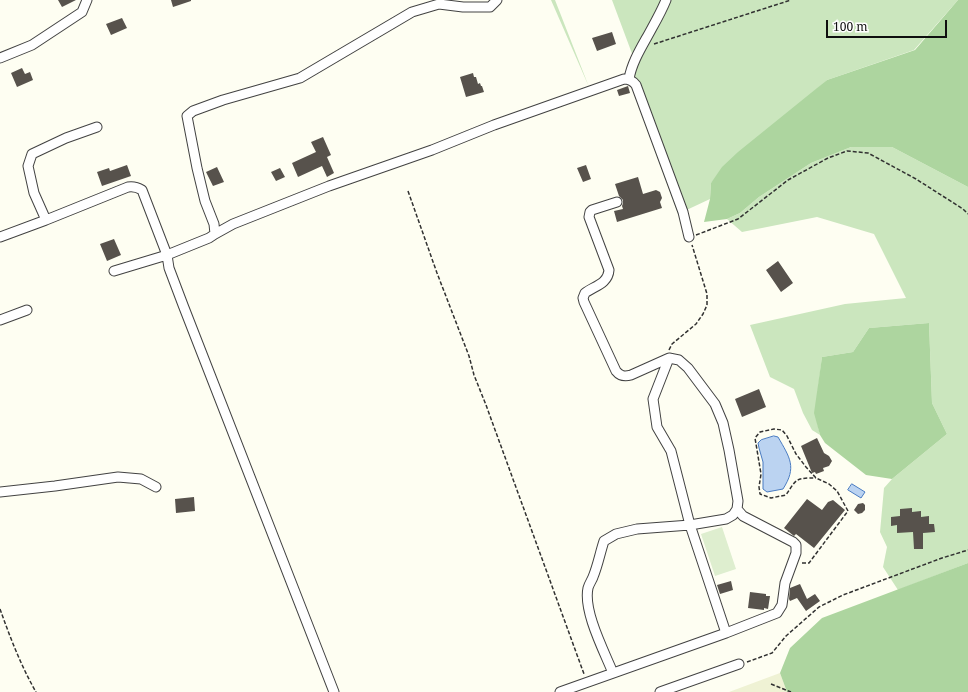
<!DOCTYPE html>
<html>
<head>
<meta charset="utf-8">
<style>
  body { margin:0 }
  #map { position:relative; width:968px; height:692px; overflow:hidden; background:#fefef2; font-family:"Noto Serif",serif }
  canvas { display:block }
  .scale { position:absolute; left:826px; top:20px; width:121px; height:18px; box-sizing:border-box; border:2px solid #0f0f0f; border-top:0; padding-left:5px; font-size:12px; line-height:14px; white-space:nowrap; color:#0f0f0f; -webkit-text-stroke:3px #fff; paint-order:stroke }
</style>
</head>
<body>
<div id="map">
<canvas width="968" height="692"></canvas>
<div class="scale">100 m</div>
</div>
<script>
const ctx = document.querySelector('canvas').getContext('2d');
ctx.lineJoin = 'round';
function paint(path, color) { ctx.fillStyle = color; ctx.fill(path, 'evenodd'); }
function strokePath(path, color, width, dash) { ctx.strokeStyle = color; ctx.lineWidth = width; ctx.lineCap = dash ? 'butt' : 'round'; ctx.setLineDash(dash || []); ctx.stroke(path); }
paint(new Path2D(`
  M 780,673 L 787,692 L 729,692 Z`), '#eff2d4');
paint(new Path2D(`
  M 551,0 L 555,0 L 589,87 Z
  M 612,0 L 958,0 L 914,50 L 827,80 L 711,183 L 710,199 L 678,214 L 631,85 L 637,67 Z
  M 851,147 L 892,147 L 968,187 L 968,563 L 898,590 L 883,567 L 887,547 L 880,532 L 884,488 L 892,479 L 947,434 L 932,403 L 929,323 L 869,328 L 853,352 L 822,357 L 815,413 L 820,435 L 812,430 L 803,413 L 794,389 L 770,377 L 750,325 L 845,304 L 906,298 L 874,234 L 817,217 L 742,232 L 727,219 L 740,213 L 759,197 L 811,163 Z`), '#cbe6be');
paint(new Path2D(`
  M 958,0 L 968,0 L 968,187 L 892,147 L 851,147 L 811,163 L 759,197 L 740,213 L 727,219 L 704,222 L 710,199 L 711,183 L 722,167 L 738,152 L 827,80 L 915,50 Z
  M 929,323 L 932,403 L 947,434 L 892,479 L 866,475 L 825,443 L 820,435 L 814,413 L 822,357 L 853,352 L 869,328 Z
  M 968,563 L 968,692 L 787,692 L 780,673 L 790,648 L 822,618 Z`), '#add59f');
paint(new Path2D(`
  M 722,527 L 736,569 L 715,576 L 701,534 Z`), '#deeecf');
const water = new Path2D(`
  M 774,436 L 778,437 C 790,458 797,467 783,489 L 767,492 L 763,489 L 763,462 L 759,448 L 758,443 L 761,440 Z
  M 852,484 L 865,492 L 861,498 L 848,490 Z`);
paint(water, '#bbd3f1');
strokePath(water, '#497bc1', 1);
paint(new Path2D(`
  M 58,0 L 76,0 L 62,7 Z
  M 171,0 L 191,0 L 191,1 L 173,7 Z
  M 122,18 L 127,28 L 111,35 L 106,24 Z
  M 612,32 L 616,44 L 597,51 L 592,38 Z
  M 22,68 L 25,74 L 30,72 L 33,80 L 17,87 L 11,73 Z
  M 473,73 L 474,77 L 476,77 L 478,84 L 480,83 L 481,86 L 482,86 L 484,92 L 466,97 L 460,77 Z
  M 628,86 L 630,93 L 619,96 L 617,90 Z
  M 323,137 L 331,155 L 327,157 L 334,173 L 327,177 L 322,166 L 298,177 L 292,163 L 316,152 L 311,142 Z
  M 127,165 L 131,176 L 102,186 L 97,172 L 109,168 L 110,171 Z
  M 586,165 L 591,179 L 583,182 L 577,168 Z
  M 217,167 L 224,182 L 213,186 L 206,172 Z
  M 280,168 L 285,177 L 276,181 L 271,172 Z
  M 638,177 L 643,194 L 656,190 L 660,192 L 662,198 L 660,202 L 662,208 L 617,222 L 614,211 L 623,209 L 622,206 L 623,203 L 623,200 L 619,196 L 615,184 Z
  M 114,239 L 121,255 L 107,261 L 100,244 Z
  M 778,261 L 793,283 L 781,292 L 766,270 Z
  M 759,389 L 766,407 L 742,417 L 735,399 Z
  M 817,438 L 824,453 L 829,456 L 832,461 L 829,466 L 823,468 L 824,471 L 816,474 L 815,472 L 812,473 L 801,446 Z
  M 194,497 L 195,511 L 176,513 L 175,499 Z
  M 807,499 L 822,510 L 828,502 L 833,500 L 845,510 L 814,548 L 796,534 L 794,536 L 784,528 Z
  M 863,503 L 865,505 L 865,510 L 862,513 L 858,514 L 854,510 L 858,504 Z
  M 912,508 L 912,512 L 921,511 L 921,517 L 929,516 L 929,524 L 934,524 L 935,532 L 923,533 L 923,549 L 914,549 L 913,532 L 897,533 L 897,525 L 891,526 L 891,517 L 900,516 L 900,509 Z
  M 731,581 L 733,590 L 720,594 L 717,585 Z
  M 800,584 L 807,599 L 815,594 L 820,601 L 806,611 L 797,598 L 790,601 L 789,599 L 790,588 Z
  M 750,592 L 766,594 L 766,596 L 770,596 L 768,609 L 764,608 L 764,610 L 748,608 Z`), '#57524c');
const minor = new Path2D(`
  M 0,58 L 32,45 L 82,12 L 87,0
  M 629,79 C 632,61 643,45 652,28 C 657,19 662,10 666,0
  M 46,220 L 34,193 L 28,166 L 32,154 L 66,138 L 97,127
  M 215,234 L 233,224 L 329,186 L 432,150 L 494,125 L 624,79 C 630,79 633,81 636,85 L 683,212 L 689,237
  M 0,237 L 46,220 L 128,187 C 134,186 137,187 142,190 L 167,255 L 169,268 L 183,305 L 334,692
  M 114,271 L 167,255 L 209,238 L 215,234 L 214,224 L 205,201 L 197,168 L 187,116 L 193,111 L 223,100 L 300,78 L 412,12 L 439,4 L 463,7 L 490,7 L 497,0
  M 0,320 L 27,310
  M 669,358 L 653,399 L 657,427 L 671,451 L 690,525 L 726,633
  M 0,492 L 55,486 L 118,477 L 141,479 L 156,487
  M 613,673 C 604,651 583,611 588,588 C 589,584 592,580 593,577 C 598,565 600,553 604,541 L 616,534 L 637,529 L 690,525 L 726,519 L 733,515 L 737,509 L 738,501 L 729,450 L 723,423 L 715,404 L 688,368 L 679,360 L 669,358 L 631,375 C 624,377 620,376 616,371 L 584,302 L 583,298 L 585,293 C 594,286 608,284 609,270 L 589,217 L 590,212 L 592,210 L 617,202
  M 560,692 L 726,633 L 777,613 L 782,605 L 785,583 L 796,553 L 796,545 L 793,542 L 743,516 L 737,509
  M 660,692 L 739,664`);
strokePath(minor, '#424242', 11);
strokePath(new Path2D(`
  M 654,44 L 791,0
  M 408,191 L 437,273 L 469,356 L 474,375 L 486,405 L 584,674
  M 696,235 L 738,219 L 788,180 L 828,158 L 847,151 L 868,153 L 916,179 L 963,209 L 968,214
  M 669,350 L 672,344 L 696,324 L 703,314 L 707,305 L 707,294 L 692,245
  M 802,563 L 809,563 L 848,511 L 837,491 L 829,484 L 816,478 L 806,467 L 796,454 L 787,436 L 782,430 L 774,429 L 760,432 L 755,438 L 761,474 L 759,487 L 760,494 L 771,498 L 786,495 C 797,478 796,478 816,478
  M 0,609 C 10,637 21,666 36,692
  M 747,662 L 772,653 L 786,636 L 819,607 L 843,595 L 942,558 L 968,550
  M 771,684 L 791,692`), '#313131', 1.5, [4, 2]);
strokePath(minor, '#fff', 9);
</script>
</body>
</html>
